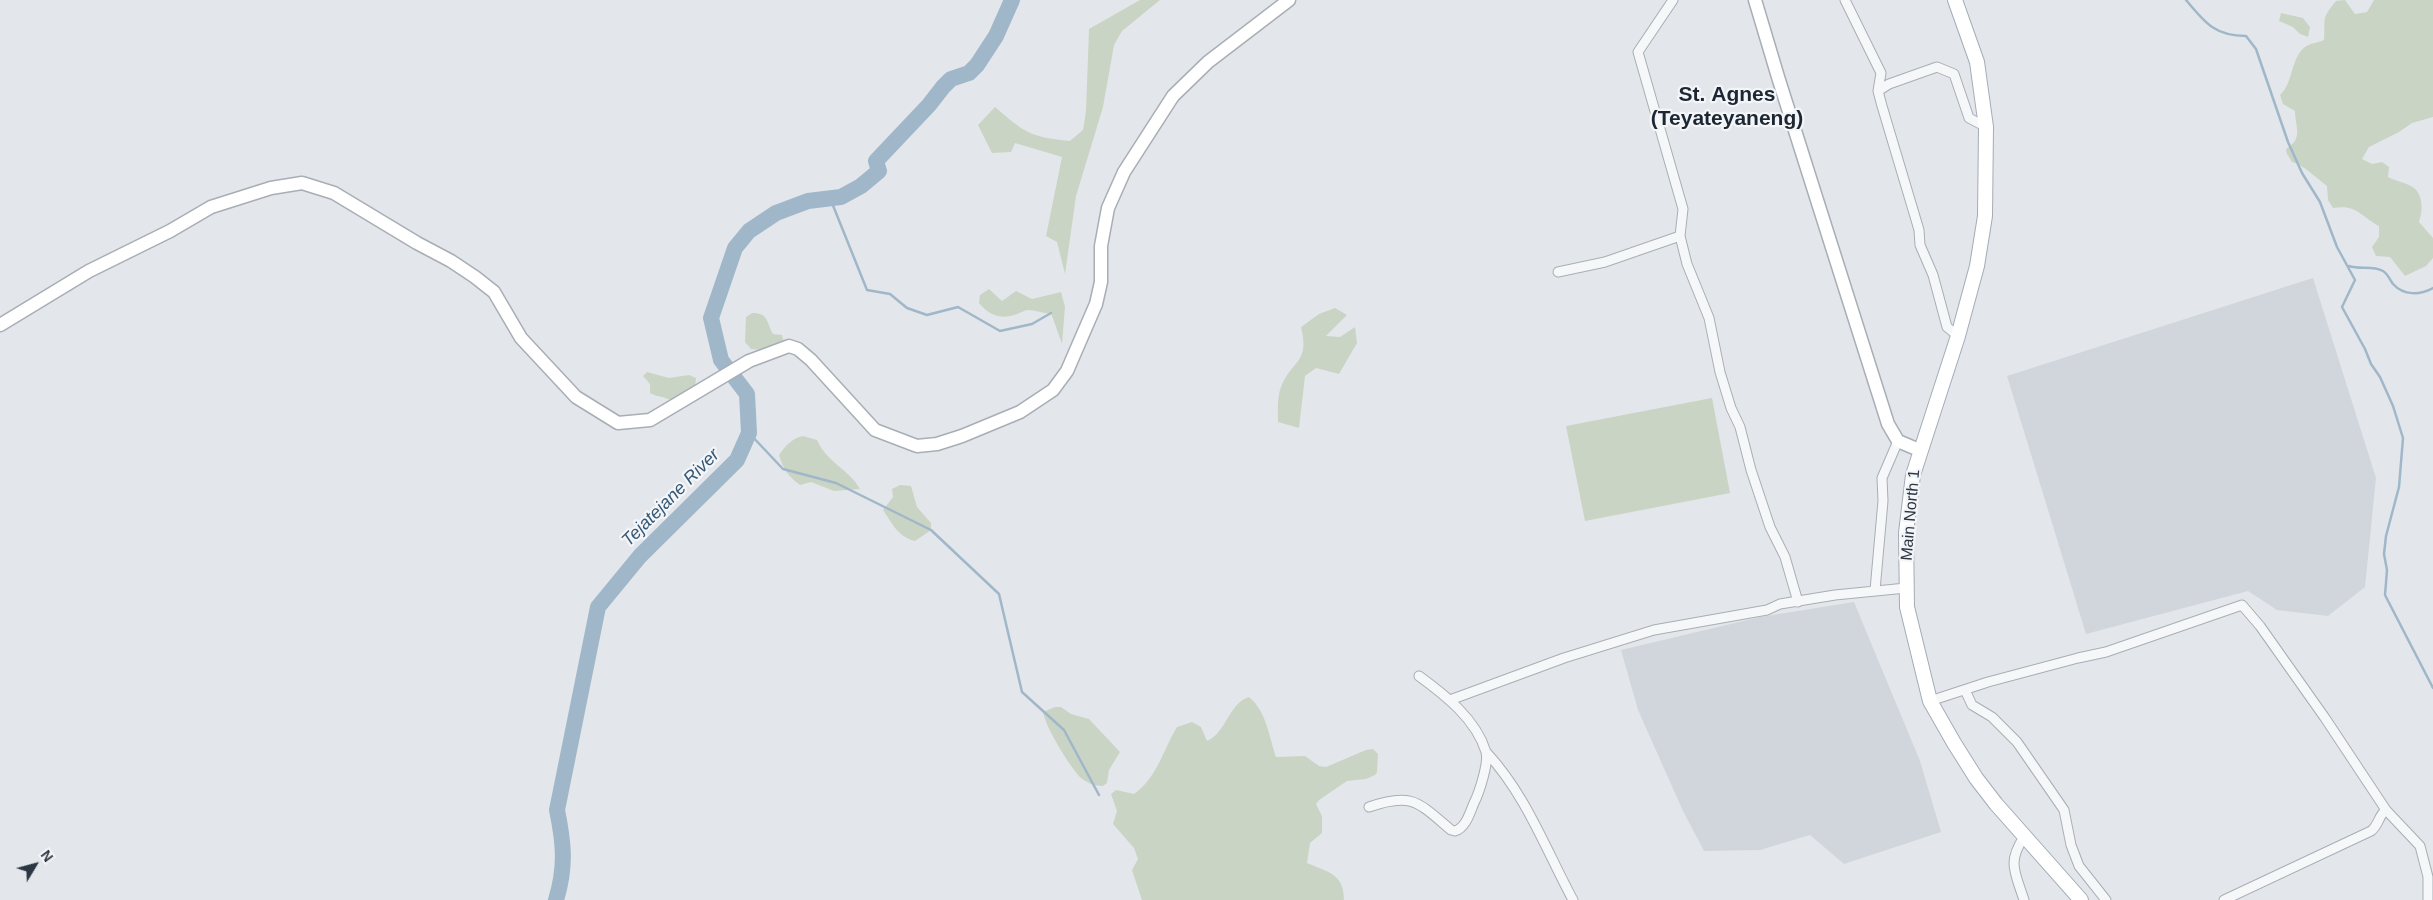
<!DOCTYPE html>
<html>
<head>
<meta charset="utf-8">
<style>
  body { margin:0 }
  #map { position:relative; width:2433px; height:900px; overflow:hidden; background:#e3e7eb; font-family:Arial,sans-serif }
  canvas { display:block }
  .north { position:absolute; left:10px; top:840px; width:50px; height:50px; -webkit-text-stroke:4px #f3f5f8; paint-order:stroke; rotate:53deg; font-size:14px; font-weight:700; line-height:20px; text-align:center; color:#2b3642 }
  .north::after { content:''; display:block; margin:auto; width:18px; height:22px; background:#2b3642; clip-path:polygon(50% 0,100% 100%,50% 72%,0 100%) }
</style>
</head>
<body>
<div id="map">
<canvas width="2433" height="900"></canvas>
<div class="north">N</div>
</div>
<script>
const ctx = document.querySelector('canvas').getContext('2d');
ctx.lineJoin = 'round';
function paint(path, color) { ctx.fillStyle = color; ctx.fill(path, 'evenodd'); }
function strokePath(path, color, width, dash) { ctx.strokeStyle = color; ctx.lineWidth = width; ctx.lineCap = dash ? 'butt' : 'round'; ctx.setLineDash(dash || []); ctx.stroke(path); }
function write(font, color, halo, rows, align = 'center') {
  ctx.font = font + ' Arial,sans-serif'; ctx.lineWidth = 4.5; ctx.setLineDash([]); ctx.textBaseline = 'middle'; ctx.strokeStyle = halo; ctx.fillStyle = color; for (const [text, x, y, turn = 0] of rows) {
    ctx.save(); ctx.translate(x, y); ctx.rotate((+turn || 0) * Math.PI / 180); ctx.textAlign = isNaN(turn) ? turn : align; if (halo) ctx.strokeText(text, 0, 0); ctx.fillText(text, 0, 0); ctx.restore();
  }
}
paint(new Path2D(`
  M 2313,278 L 2376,478 L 2365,587 L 2328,616 L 2277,610 L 2248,591 L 2086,634 L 2007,376 Z
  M 1854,602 L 1920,761 L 1941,832 L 1844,864 L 1810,835 L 1760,850 L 1704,851 L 1683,811 L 1638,710 L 1621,650 L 1760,617 Z`), '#d1d6dc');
paint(new Path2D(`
  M 1140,0 L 1160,0 L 1122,31 L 1114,45 L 1103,107 L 1076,196 L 1065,274 L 1057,242 L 1046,236 L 1062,157 L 1015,143 L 1011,152 L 992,153 L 978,125 L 995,107 C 1025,133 1030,137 1070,141 L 1083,130 L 1086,111 L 1089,29 Z
  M 2345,0 L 2355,14 L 2367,12 L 2374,0 L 2433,0 L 2433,117 L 2412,123 L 2399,132 L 2369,147 L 2362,159 L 2372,164 L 2382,162 L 2389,167 L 2388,177 C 2395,181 2404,182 2411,186 C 2424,193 2423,211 2419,222 L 2433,238 L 2433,258 L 2426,266 L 2405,276 L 2390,257 L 2376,256 L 2372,247 L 2379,237 L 2379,226 C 2360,216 2357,204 2333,208 L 2328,200 L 2327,186 C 2316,178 2304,165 2292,162 L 2287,154 L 2286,149 C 2304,138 2295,127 2295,111 L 2283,104 L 2280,95 C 2294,82 2290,59 2305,47 C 2310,43 2318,43 2324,40 C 2326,18 2320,20 2336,1 Z
  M 2281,13 L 2303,18 L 2310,27 L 2308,37 L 2300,34 L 2293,27 L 2279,21 Z
  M 989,289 L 1002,301 L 1016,291 L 1032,299 L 1061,292 L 1065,307 L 1062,344 L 1051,313 C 1043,314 1036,310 1028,310 C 1025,310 1020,313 1017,314 C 1001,320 990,316 979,303 L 980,295 Z
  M 1335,308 L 1347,315 L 1326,336 L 1340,337 L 1355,327 L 1357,343 L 1339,374 L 1316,368 L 1305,376 L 1299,428 L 1278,422 C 1278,411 1277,397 1281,387 C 1292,359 1310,364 1301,327 L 1319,314 Z
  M 752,313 C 769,313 766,322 773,334 L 782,335 L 784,343 L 761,350 L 751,349 L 745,342 L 746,317 Z
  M 647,372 L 669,378 L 689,375 L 696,378 L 695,388 L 670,400 C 663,396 657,397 650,393 L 650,384 L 643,376 Z
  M 1712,398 L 1730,493 L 1585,521 L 1566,426 Z
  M 803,436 L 817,440 C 827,463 849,469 860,489 L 834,491 L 811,482 L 800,485 C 788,476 783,469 779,455 C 786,445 791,439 803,436 Z
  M 900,485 L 911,486 L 917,507 L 931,523 L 931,530 L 915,541 C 898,537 892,523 883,510 L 893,497 L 892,489 Z
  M 1249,697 C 1267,712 1269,737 1276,757 L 1305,756 L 1319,766 L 1326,767 L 1366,750 L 1373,749 L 1378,754 L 1377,772 L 1375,775 L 1366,779 L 1347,781 L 1319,800 L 1316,804 L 1322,816 L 1322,833 L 1310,843 L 1307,863 C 1327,872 1344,873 1344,900 L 1142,900 L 1132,870 L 1138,859 L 1134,848 L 1113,824 L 1117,811 L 1111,794 L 1116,790 L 1134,794 C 1157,778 1163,750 1177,727 L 1192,722 L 1201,727 L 1207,741 C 1226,733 1229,703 1249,697 Z
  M 1055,707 L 1061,707 L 1071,714 L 1089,719 L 1120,752 L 1109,770 L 1107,783 L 1103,786 C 1095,786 1087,783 1081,778 C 1069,766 1046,728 1043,712 Z`), '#cad4c4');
strokePath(new Path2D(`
  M 2186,0 C 2205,23 2215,36 2246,36 L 2256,49 L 2288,142 L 2302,173 L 2320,202 L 2337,247 L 2355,280 L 2342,307 L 2365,349 L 2371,364 L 2380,377 L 2393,406 L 2403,438 L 2399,487 L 2386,536 L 2384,554 L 2387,570 L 2385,595 L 2433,688
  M 830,198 L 867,290 L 890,294 L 907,308 L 927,315 L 958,307 L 1000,331 L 1032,324 L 1051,313
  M 2349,266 C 2360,270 2372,265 2383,271 C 2388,274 2390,280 2393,284 C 2404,296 2420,295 2433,288
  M 749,433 L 783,469 L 836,483 L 931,530 L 999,594 L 1022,692 L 1064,730 L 1099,795`), '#a0b7c9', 2.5);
strokePath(new Path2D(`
  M 556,900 C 566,867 564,844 557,810 L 598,607 L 640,556 L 737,460 L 749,433 L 747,394 L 721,360 L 711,318 L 735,248 L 749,231 L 776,213 L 808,201 L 841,197 L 861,186 L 879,171 L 876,161 L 929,105 L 943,87 L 951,79 L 969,73 L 977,65 L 996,36 L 1012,0`), '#a0b7c9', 16);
const street = new Path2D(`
  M 1673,0 L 1638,52 L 1683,209 L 1680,236
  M 1845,0 L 1881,73 L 1878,91 L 1882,106 L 1919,230 L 1920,245 L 1933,275 L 1947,327 L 1958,336
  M 1878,91 L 1889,84 L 1937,67 L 1954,74 L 1969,118 L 1986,127
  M 1558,272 L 1605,262 L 1680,236 L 1687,264 L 1709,318 L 1720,372 L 1731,408 L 1740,427 L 1751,470 L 1770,527 L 1785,557 L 1798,602
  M 1875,590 L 1883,501 L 1882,478 L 1898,441
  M 1965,690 L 1972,705 L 1992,717 L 2017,742 L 2064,810 L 2071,845 L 2079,866 L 2106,900
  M 1450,700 L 1564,658 L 1654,630 L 1767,610 L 1780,604 L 1835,595 L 1906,588
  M 1930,701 L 1988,682 L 2078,658 L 2106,652 L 2242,605 L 2260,626 L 2325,718 L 2386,810 C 2378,816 2379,825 2371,831 L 2224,900
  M 1487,753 C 1526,795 1546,850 1573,900
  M 1369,807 C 1412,792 1418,802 1451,830 L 1455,831 C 1466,828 1470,812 1474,803 C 1479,793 1489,763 1486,752 C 1476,719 1445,695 1419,676
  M 2386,810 L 2420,846 L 2428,877 L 2428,900
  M 2024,837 C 2007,862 2015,872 2024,900`);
const secondary = new Path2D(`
  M 1755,0 L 1778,77 L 1888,424 L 1898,441 L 1919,450
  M 0,325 L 89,271 L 170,231 L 211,207 L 271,188 L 302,183 L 334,193 L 417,243 L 451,261 L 475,277 L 494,292 L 521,338 L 576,397 L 618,423 L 650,420 L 749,361 L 789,346 L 798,349 L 811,360 L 875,430 L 917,446 L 937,444 L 962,436 L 1020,412 L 1053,390 L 1067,371 L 1096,304 L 1101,282 L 1101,246 L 1108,208 L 1124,172 L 1173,96 L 1208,62 L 1289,0`);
const primary = new Path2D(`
  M 1955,0 L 1977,62 L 1986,127 L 1985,216 L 1977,266 L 1958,336 L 1913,475 L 1906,533 L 1907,607 L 1930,701 L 1954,743 L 1976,778 L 1996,804 L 2081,900`);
strokePath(street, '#a8aeb5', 11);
strokePath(secondary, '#a8aeb5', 15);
strokePath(primary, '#a3acb6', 16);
strokePath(street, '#f6f7f9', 9);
strokePath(secondary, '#fff', 12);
strokePath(primary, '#fff', 14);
write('16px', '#2b3642', '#f3f5f8', [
  ["Main North 1",1911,515,-85]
]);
write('italic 18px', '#365875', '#f3f5f8', [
  ["Tejatejane River",671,498,-45]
]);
write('bold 21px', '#1d2733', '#f3f5f8', [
  ["St. Agnes",1727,95],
  ["(Teyateyaneng)",1727,119]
]);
</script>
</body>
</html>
